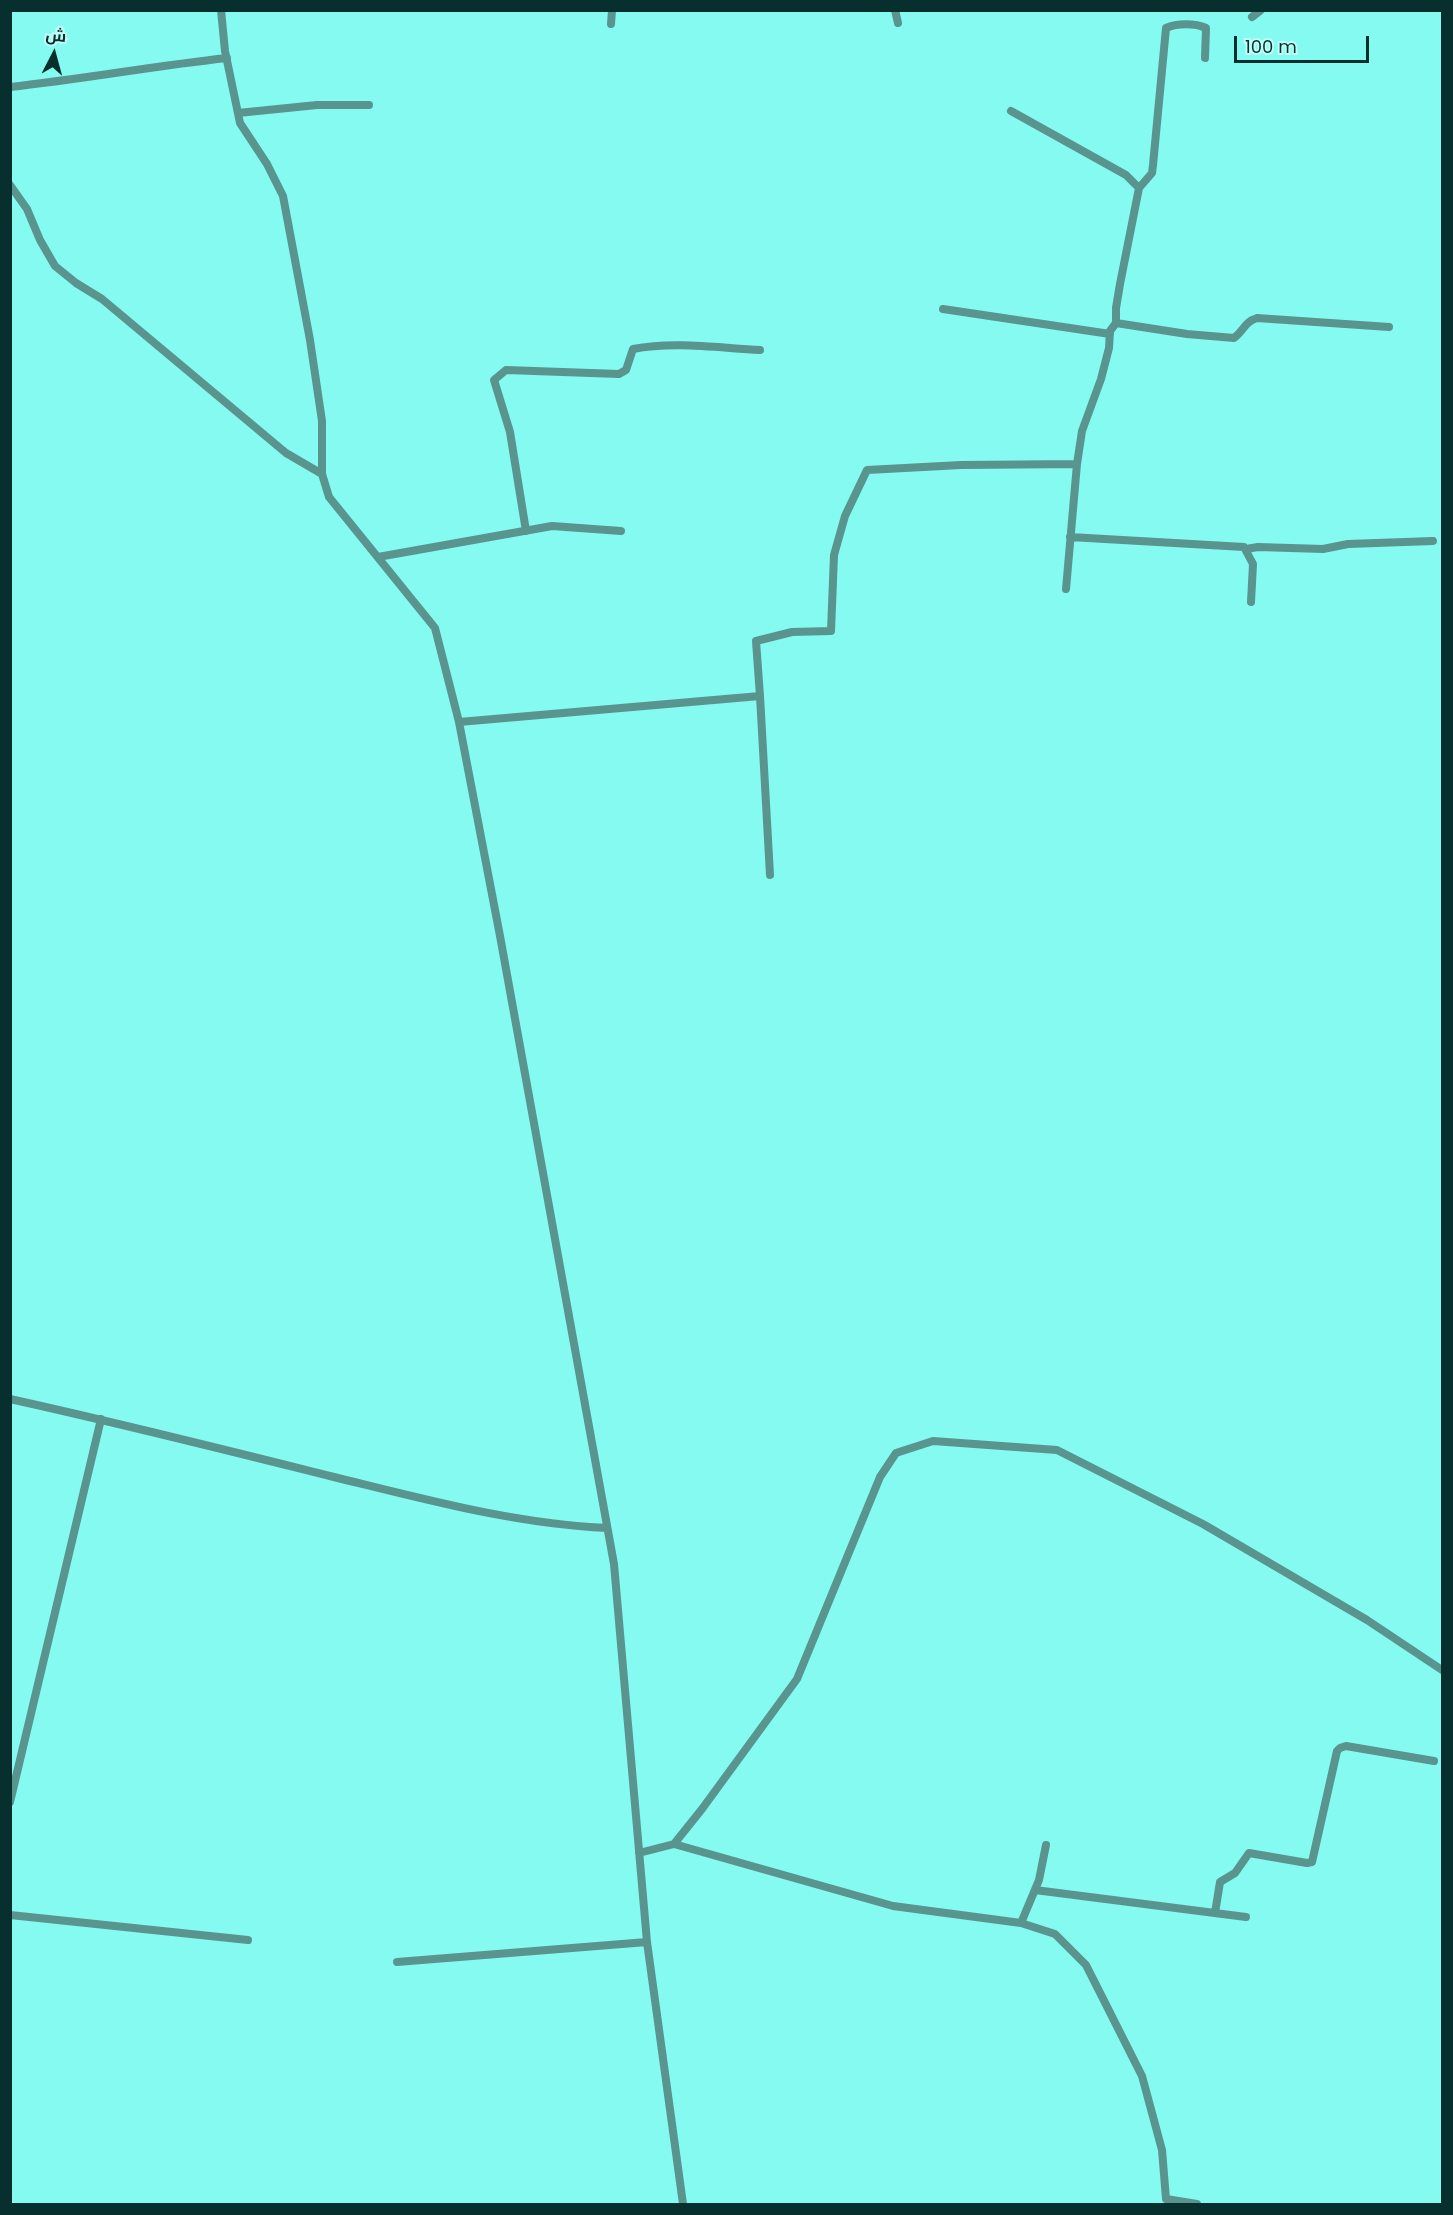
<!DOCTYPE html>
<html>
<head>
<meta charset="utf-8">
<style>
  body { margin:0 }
  #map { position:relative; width:1453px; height:2215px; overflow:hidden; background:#84faf0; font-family:Poppins,Cairo,sans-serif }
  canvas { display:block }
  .frame { position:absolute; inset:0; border:12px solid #072f2d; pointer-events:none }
  .north { position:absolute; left:24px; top:24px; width:60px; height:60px; -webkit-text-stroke:4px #befff8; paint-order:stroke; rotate:6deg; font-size:16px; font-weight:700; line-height:24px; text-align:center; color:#072f2d }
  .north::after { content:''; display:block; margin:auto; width:21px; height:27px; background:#072f2d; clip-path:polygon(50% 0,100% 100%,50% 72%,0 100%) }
  .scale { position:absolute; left:1234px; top:36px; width:135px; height:27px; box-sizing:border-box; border:3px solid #072f2d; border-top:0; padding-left:8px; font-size:18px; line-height:21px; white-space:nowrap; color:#072f2d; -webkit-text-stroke:4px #befff8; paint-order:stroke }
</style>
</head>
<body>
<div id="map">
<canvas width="1453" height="2215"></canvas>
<div class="frame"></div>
<div class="north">ش</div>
<div class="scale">100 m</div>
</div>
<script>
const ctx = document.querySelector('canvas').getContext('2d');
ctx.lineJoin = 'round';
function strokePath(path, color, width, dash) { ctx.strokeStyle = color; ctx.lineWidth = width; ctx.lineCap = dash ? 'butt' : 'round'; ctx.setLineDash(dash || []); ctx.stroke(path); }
strokePath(new Path2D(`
  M 221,10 L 225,51 L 240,123 L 267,164 L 283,196 L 310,340 L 322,421 L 322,474
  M 895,10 L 898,23
  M 1252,17 L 1261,10
  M 611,24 L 612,10
  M 10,87 C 83,79 154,66 227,58
  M 1011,111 L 1126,175 L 1139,188
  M 238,113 L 317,105 L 369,105
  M 10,185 L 27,209 L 40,240 L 55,266 L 76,283 L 102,299 L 286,453 L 322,474 L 329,497 L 435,628 L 459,722 L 500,936 L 614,1564 L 647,1942 L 683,2204
  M 943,309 L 1110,334
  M 1116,323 L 1116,308 L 1120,284 L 1139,188 L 1152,173 L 1153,165 L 1166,28 C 1177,23 1195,23 1206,28 L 1205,58
  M 526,531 L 510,432 L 494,380 L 506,370 L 619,374 L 626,370 L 633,349 C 674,341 719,348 760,350
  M 1070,537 L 1244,547 L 1253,564 L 1251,602
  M 1246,549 L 1258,547 L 1323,549 L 1348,544 L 1433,541
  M 378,557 L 552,526 L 621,531
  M 1066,589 L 1077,464 L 1082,431 L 1101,379 L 1109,348 L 1110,331 L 1116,323 L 1187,334 L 1234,338 C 1244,331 1244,322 1257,318 L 1389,327
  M 760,696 L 770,875
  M 459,722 L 760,696 L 756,641 L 792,632 L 831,631 L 834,555 L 845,516 L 867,470 L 961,465 L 1077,464
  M 10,1399 C 119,1423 226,1450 334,1477 C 424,1499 515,1524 607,1528
  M 10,1802 L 101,1419
  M 674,1844 L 893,1906 L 1021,1923 L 1055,1934 L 1086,1965 L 1142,2076 L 1162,2150 L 1166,2199 L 1197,2204
  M 639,1853 L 674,1844 L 702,1809 L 797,1679 L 880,1477 L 896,1453 L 933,1441 L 1057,1450 L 1203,1524 L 1367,1620 L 1442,1670
  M 1035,1890 L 1246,1917
  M 1215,1913 L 1220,1882 L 1235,1873 L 1249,1853 L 1307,1863 L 1312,1862 L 1337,1751 L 1340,1748 L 1346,1746 L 1434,1761
  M 10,1915 L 248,1940
  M 1021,1923 L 1039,1880 L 1046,1845
  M 397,1962 L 647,1942`), '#59948f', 8);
</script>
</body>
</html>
